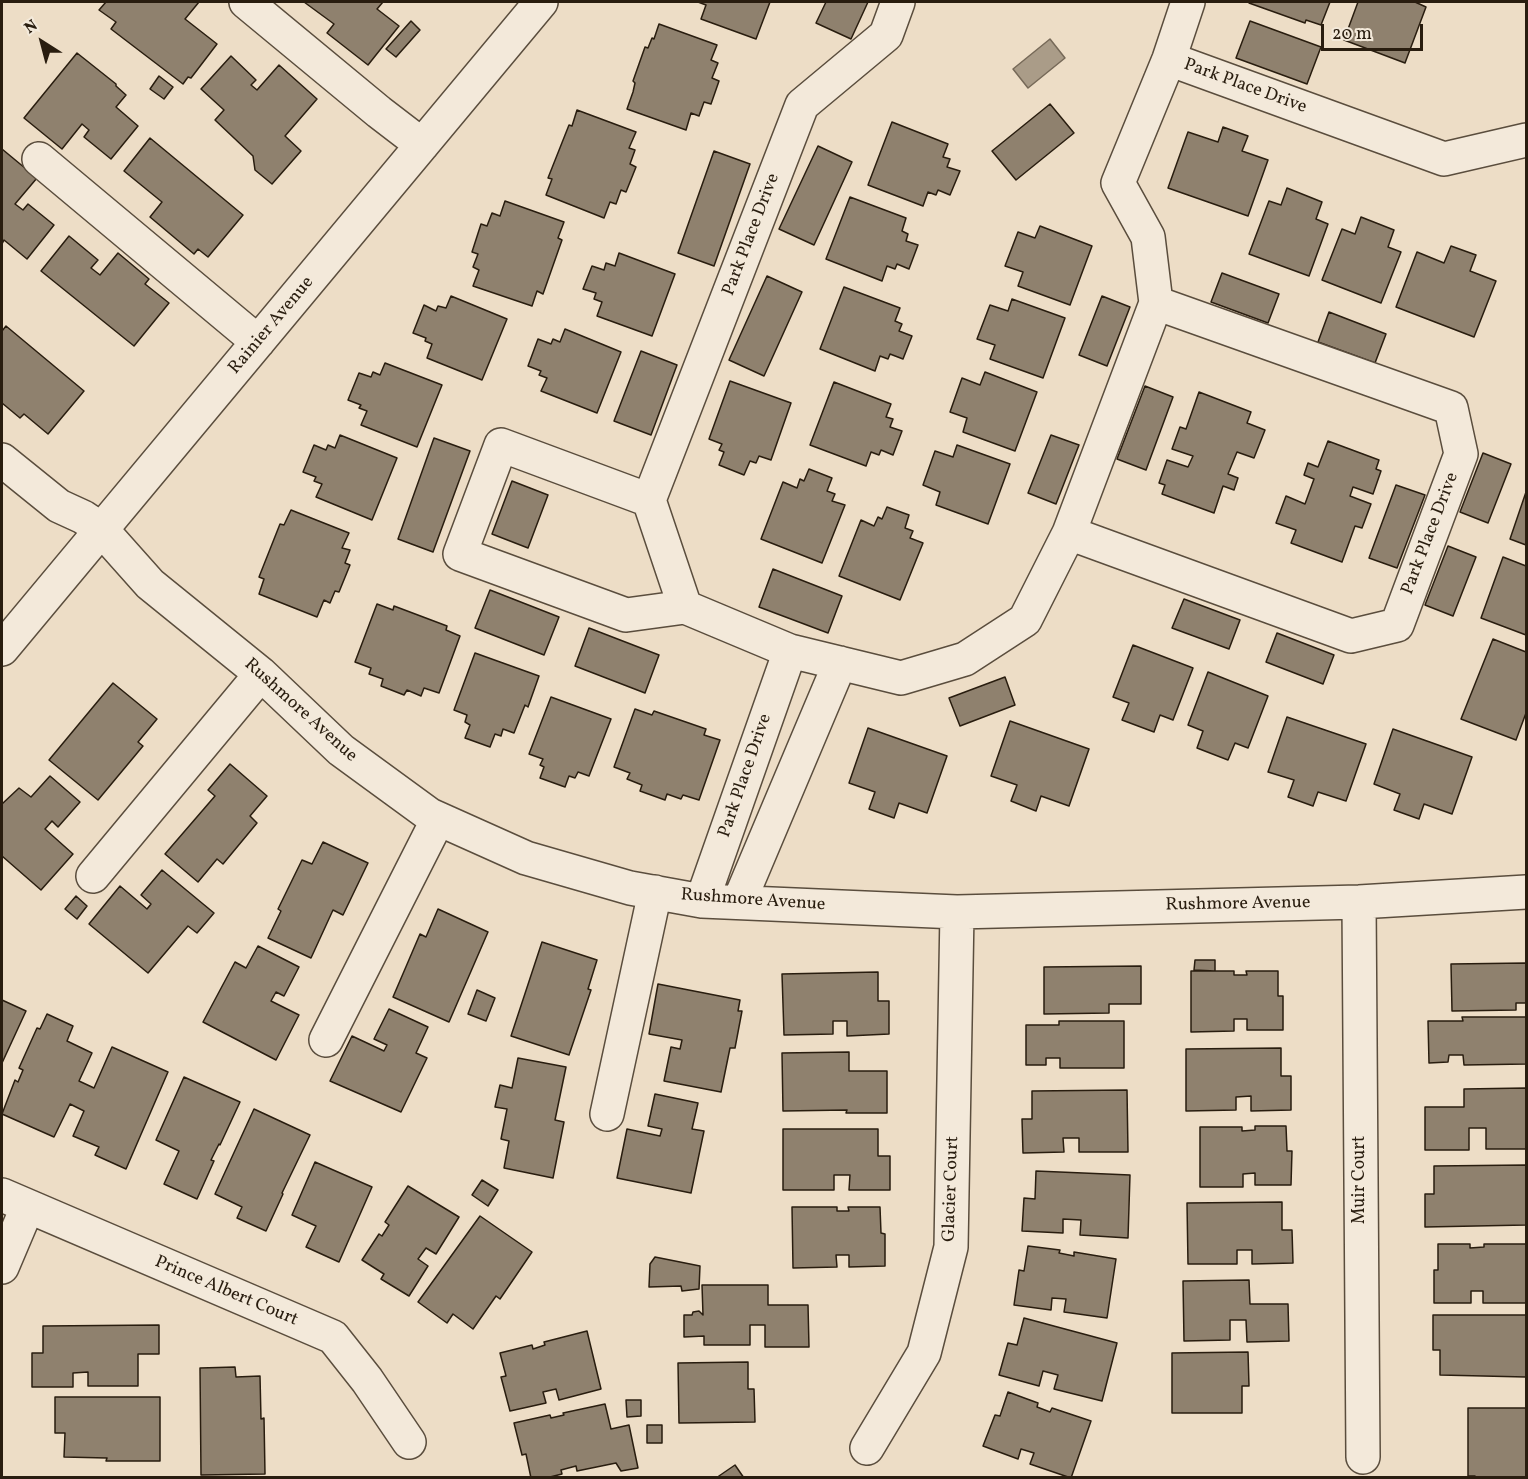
<!DOCTYPE html>
<html>
<head>
<meta charset="utf-8">
<style>
  body { margin:0 }
  #map { position:relative; width:1528px; height:1479px; overflow:hidden; background:#edddc6; font-family:Vollkorn,serif }
  canvas { display:block }
  .frame { position:absolute; inset:0; border:3px solid #291d0f; pointer-events:none }
  .north { position:absolute; left:12px; top:12px; width:60px; height:60px; -webkit-text-stroke:4px #f3e9da; paint-order:stroke; rotate:324deg; font-size:16px; font-weight:700; line-height:24px; text-align:center; color:#291d0f }
  .north::after { content:''; display:block; margin:auto; width:21px; height:27px; background:#291d0f; clip-path:polygon(50% 0,100% 100%,50% 72%,0 100%) }
  .scale { position:absolute; left:1321px; top:24px; width:102px; height:27px; box-sizing:border-box; border:3px solid #291d0f; border-top:0; padding-left:8px; font-size:18px; line-height:21px; white-space:nowrap; color:#291d0f; -webkit-text-stroke:4px #f3e9da; paint-order:stroke }
</style>
</head>
<body>
<div id="map">
<canvas width="1528" height="1479"></canvas>
<div class="frame"></div>
<div class="north">N</div>
<div class="scale">20 m</div>
</div>
<script>
const ctx = document.querySelector('canvas').getContext('2d');
ctx.lineJoin = 'round';
function paint(path, color) { ctx.fillStyle = color; ctx.fill(path, 'evenodd'); }
function strokePath(path, color, width, dash) { ctx.strokeStyle = color; ctx.lineWidth = width; ctx.lineCap = dash ? 'butt' : 'round'; ctx.setLineDash(dash || []); ctx.stroke(path); }
function write(font, color, halo, rows, align = 'center') {
  ctx.font = font + ' Vollkorn,serif'; ctx.lineWidth = 4.5; ctx.setLineDash([]); ctx.textBaseline = 'middle'; ctx.strokeStyle = halo; ctx.fillStyle = color; for (const [text, x, y, turn = 0] of rows) {
    ctx.save(); ctx.translate(x, y); ctx.rotate((+turn || 0) * Math.PI / 180); ctx.textAlign = isNaN(turn) ? turn : align; if (halo) ctx.strokeText(text, 0, 0); ctx.fillText(text, 0, 0); ctx.restore();
  }
}
const water = new Path2D(`
  M 1050,39 L 1065,58 L 1028,88 L 1013,69 Z`);
paint(water, '#aa9c88');
strokePath(water, '#766958', 1.5);
const building = new Path2D(`
  M 106,2 L 199,2 L 185,19 L 217,44 L 191,78 L 188,77 L 183,84 L 111,29 L 116,22 L 99,10 Z
  M 304,2 L 383,2 L 377,9 L 399,26 L 368,65 L 327,33 L 334,24 Z
  M 698,2 L 770,2 L 756,39 L 701,19 L 706,5 Z
  M 826,2 L 868,2 L 851,39 L 816,23 Z
  M 1250,2 L 1330,2 L 1321,25 L 1306,20 L 1305,23 L 1249,3 Z
  M 1358,2 L 1415,2 L 1426,7 L 1405,63 L 1344,40 Z
  M 411,21 L 420,30 L 396,57 L 386,49 Z
  M 1250,21 L 1321,47 L 1307,84 L 1236,58 Z
  M 659,24 L 717,45 L 711,60 L 718,63 L 712,78 L 719,81 L 711,104 L 704,102 L 699,116 L 691,113 L 686,130 L 627,109 L 633,92 L 635,83 L 633,81 L 645,47 L 648,48 L 652,38 L 654,39 Z
  M 77,53 L 116,84 L 116,86 L 126,95 L 116,107 L 138,126 L 111,159 L 84,137 L 89,130 L 82,124 L 62,149 L 24,118 Z
  M 231,56 L 256,80 L 251,85 L 257,90 L 279,65 L 317,99 L 285,136 L 301,151 L 272,184 L 255,170 L 253,156 L 215,120 L 224,110 L 201,89 Z
  M 159,76 L 173,87 L 164,99 L 150,89 Z
  M 1050,104 L 1074,133 L 1016,180 L 992,151 Z
  M 577,110 L 636,132 L 629,148 L 635,150 L 630,164 L 636,167 L 626,192 L 621,190 L 616,204 L 610,202 L 604,218 L 546,195 L 552,179 L 548,178 L 569,125 L 572,126 Z
  M 892,122 L 948,144 L 943,157 L 950,159 L 947,167 L 960,171 L 950,195 L 938,190 L 936,195 L 928,192 L 923,206 L 868,185 Z
  M 1223,127 L 1248,136 L 1242,151 L 1268,160 L 1248,216 L 1168,188 L 1188,132 L 1218,142 Z
  M 150,138 L 243,215 L 208,257 L 198,249 L 194,254 L 150,217 L 162,202 L 124,171 Z
  M 818,146 L 852,162 L 814,245 L 779,229 Z
  M 2,149 L 37,178 L 15,204 L 23,210 L 28,204 L 54,225 L 27,259 L 4,240 L 2,244 Z
  M 714,151 L 750,164 L 714,266 L 678,253 Z
  M 1287,188 L 1322,202 L 1316,219 L 1328,224 L 1309,276 L 1249,254 L 1269,201 L 1281,205 Z
  M 850,197 L 906,218 L 902,231 L 908,234 L 906,241 L 918,245 L 909,269 L 897,264 L 895,269 L 887,266 L 882,281 L 826,259 Z
  M 505,201 L 564,222 L 558,238 L 562,240 L 543,294 L 537,291 L 532,306 L 473,286 L 479,270 L 473,267 L 478,254 L 472,252 L 481,224 L 487,226 L 492,213 L 500,216 Z
  M 1361,217 L 1394,230 L 1388,247 L 1401,252 L 1381,303 L 1322,280 L 1342,229 L 1355,234 Z
  M 1040,226 L 1092,246 L 1070,305 L 1018,286 L 1023,272 L 1005,266 L 1018,232 L 1035,238 Z
  M 69,236 L 98,260 L 91,268 L 100,275 L 118,253 L 149,279 L 145,284 L 169,303 L 134,346 L 41,271 Z
  M 1451,246 L 1476,255 L 1470,271 L 1496,281 L 1474,337 L 1396,307 L 1417,252 L 1444,263 Z
  M 619,253 L 675,274 L 652,336 L 597,316 L 602,302 L 594,299 L 596,293 L 583,289 L 592,266 L 604,270 L 606,263 L 615,266 Z
  M 1222,273 L 1279,294 L 1268,323 L 1211,302 Z
  M 767,276 L 802,292 L 764,376 L 729,360 Z
  M 844,287 L 900,308 L 895,321 L 902,324 L 899,331 L 912,336 L 903,359 L 890,354 L 888,359 L 880,356 L 875,371 L 820,349 Z
  M 451,296 L 507,319 L 482,380 L 427,358 L 432,344 L 425,341 L 426,338 L 413,333 L 424,305 L 436,311 L 438,306 L 446,308 Z
  M 1102,296 L 1130,307 L 1107,366 L 1079,355 Z
  M 1012,299 L 1065,318 L 1043,378 L 990,359 L 995,345 L 977,339 L 990,305 L 1008,311 Z
  M 1329,312 L 1386,334 L 1375,363 L 1318,342 Z
  M 6,326 L 84,391 L 48,434 L 24,414 L 20,418 L 2,403 L 2,331 Z
  M 565,329 L 621,352 L 597,413 L 541,391 L 547,378 L 539,375 L 541,371 L 528,366 L 538,339 L 551,344 L 553,339 L 560,342 Z
  M 641,351 L 677,365 L 651,435 L 614,421 Z
  M 385,363 L 442,385 L 417,447 L 361,425 L 367,411 L 359,408 L 361,405 L 348,400 L 359,373 L 371,377 L 373,372 L 380,375 Z
  M 985,372 L 1037,392 L 1015,451 L 963,432 L 967,418 L 950,412 L 962,378 L 980,385 Z
  M 730,381 L 791,403 L 771,460 L 759,456 L 756,463 L 750,461 L 744,475 L 719,465 L 724,452 L 719,450 L 722,444 L 709,439 Z
  M 834,382 L 891,404 L 886,417 L 893,419 L 890,427 L 902,431 L 893,455 L 881,450 L 879,455 L 871,452 L 866,466 L 810,445 Z
  M 1145,386 L 1173,397 L 1146,470 L 1117,459 Z
  M 1199,392 L 1251,412 L 1247,423 L 1265,430 L 1254,458 L 1237,452 L 1228,474 L 1238,478 L 1234,490 L 1223,486 L 1214,513 L 1162,494 L 1165,485 L 1159,483 L 1167,460 L 1188,467 L 1193,456 L 1172,449 L 1180,427 L 1186,429 Z
  M 340,435 L 397,458 L 372,520 L 316,497 L 322,484 L 314,481 L 316,477 L 303,472 L 314,445 L 326,450 L 328,445 L 335,448 Z
  M 1051,435 L 1079,445 L 1056,504 L 1028,493 Z
  M 434,438 L 470,451 L 433,552 L 398,539 Z
  M 1328,441 L 1379,460 L 1376,469 L 1381,471 L 1373,494 L 1353,487 L 1350,496 L 1371,504 L 1362,528 L 1355,526 L 1342,562 L 1291,543 L 1296,530 L 1276,523 L 1286,496 L 1305,504 L 1314,479 L 1304,475 L 1308,463 L 1318,467 Z
  M 957,445 L 1010,464 L 988,524 L 936,505 L 940,492 L 923,485 L 935,451 L 953,457 Z
  M 1483,453 L 1511,464 L 1488,523 L 1460,512 Z
  M 809,469 L 832,478 L 827,491 L 835,494 L 832,501 L 845,505 L 822,563 L 761,539 L 783,482 L 797,488 L 800,479 L 804,481 Z
  M 512,481 L 548,495 L 528,548 L 492,534 Z
  M 1396,485 L 1425,495 L 1397,568 L 1369,558 Z
  M 1526,492 L 1526,545 L 1510,539 Z
  M 887,507 L 909,515 L 905,528 L 913,531 L 910,538 L 923,543 L 900,600 L 839,576 L 861,520 L 874,526 L 878,517 L 882,519 Z
  M 291,510 L 349,533 L 342,548 L 350,550 L 345,563 L 350,565 L 339,592 L 335,591 L 330,603 L 324,600 L 317,617 L 259,594 L 264,579 L 259,577 L 280,524 L 284,525 Z
  M 1448,546 L 1476,557 L 1453,616 L 1425,605 Z
  M 1503,557 L 1526,566 L 1526,635 L 1481,618 Z
  M 773,569 L 842,596 L 828,633 L 759,607 Z
  M 490,590 L 559,617 L 544,655 L 475,628 Z
  M 1184,599 L 1240,620 L 1229,649 L 1172,628 Z
  M 377,604 L 393,610 L 394,606 L 447,626 L 446,630 L 460,636 L 439,693 L 424,688 L 421,696 L 407,690 L 404,695 L 381,686 L 383,679 L 369,674 L 371,668 L 355,662 Z
  M 589,628 L 659,655 L 645,693 L 575,666 Z
  M 1277,633 L 1334,655 L 1323,684 L 1266,662 Z
  M 1493,639 L 1526,652 L 1526,713 L 1516,740 L 1461,719 Z
  M 1133,645 L 1193,668 L 1173,720 L 1160,715 L 1154,732 L 1122,720 L 1129,703 L 1113,697 Z
  M 475,653 L 539,676 L 528,707 L 525,705 L 514,733 L 503,729 L 501,736 L 495,734 L 490,747 L 465,738 L 470,725 L 465,722 L 467,715 L 454,710 Z
  M 1208,672 L 1268,696 L 1248,748 L 1235,743 L 1228,760 L 1197,748 L 1203,731 L 1188,725 Z
  M 1005,677 L 1015,705 L 960,726 L 949,698 Z
  M 113,683 L 157,719 L 138,742 L 143,746 L 98,800 L 49,760 Z
  M 551,697 L 611,719 L 589,776 L 578,772 L 575,778 L 569,776 L 565,787 L 540,778 L 544,767 L 540,765 L 543,759 L 529,754 Z
  M 635,709 L 652,715 L 654,711 L 706,729 L 704,735 L 720,740 L 699,800 L 683,795 L 681,799 L 667,794 L 665,800 L 640,791 L 642,785 L 627,779 L 630,773 L 614,767 Z
  M 1287,717 L 1366,744 L 1346,801 L 1318,792 L 1313,806 L 1288,797 L 1294,780 L 1268,772 Z
  M 1010,721 L 1089,749 L 1069,806 L 1041,796 L 1036,811 L 1011,801 L 1017,785 L 991,776 Z
  M 868,728 L 947,756 L 927,813 L 899,803 L 894,818 L 869,809 L 875,792 L 849,783 Z
  M 1393,729 L 1472,757 L 1452,814 L 1424,804 L 1419,819 L 1394,810 L 1400,794 L 1374,784 Z
  M 230,764 L 267,796 L 250,816 L 257,823 L 223,864 L 217,859 L 198,882 L 165,854 L 215,796 L 208,790 Z
  M 50,776 L 80,802 L 58,827 L 52,821 L 45,829 L 73,854 L 41,890 L 2,856 L 2,804 L 19,788 L 31,797 Z
  M 323,842 L 368,863 L 343,915 L 333,910 L 311,958 L 268,938 L 281,911 L 278,909 L 302,860 L 312,864 Z
  M 162,870 L 214,913 L 197,933 L 188,926 L 148,973 L 89,924 L 120,886 L 147,909 L 151,904 L 141,895 Z
  M 76,896 L 87,906 L 77,919 L 65,909 Z
  M 438,909 L 488,932 L 449,1022 L 393,997 L 420,934 L 426,937 Z
  M 542,942 L 597,960 L 588,989 L 591,990 L 569,1055 L 511,1036 Z
  M 258,946 L 299,967 L 284,996 L 276,992 L 271,1001 L 299,1015 L 276,1060 L 203,1022 L 235,962 L 246,968 Z
  M 1195,960 L 1215,960 L 1215,971 L 1194,970 Z
  M 1526,963 L 1526,1003 L 1516,1003 L 1516,1010 L 1452,1011 L 1451,964 Z
  M 1141,966 L 1141,1004 L 1109,1004 L 1109,1013 L 1044,1014 L 1044,967 Z
  M 1191,971 L 1234,971 L 1234,975 L 1247,975 L 1246,971 L 1278,971 L 1278,996 L 1283,996 L 1283,1030 L 1247,1030 L 1247,1019 L 1234,1019 L 1234,1031 L 1191,1032 Z
  M 878,972 L 878,1001 L 889,1001 L 889,1034 L 847,1036 L 847,1021 L 833,1021 L 833,1034 L 784,1035 L 782,974 Z
  M 658,984 L 740,1000 L 738,1011 L 742,1011 L 735,1048 L 730,1048 L 721,1092 L 664,1081 L 671,1047 L 680,1049 L 682,1040 L 649,1034 Z
  M 477,990 L 495,998 L 486,1021 L 468,1014 Z
  M 2,1000 L 26,1011 L 2,1063 Z
  M 389,1009 L 428,1027 L 416,1053 L 427,1058 L 401,1112 L 330,1081 L 352,1036 L 384,1051 L 387,1045 L 374,1039 Z
  M 47,1014 L 73,1026 L 67,1041 L 92,1053 L 79,1081 L 94,1088 L 112,1047 L 168,1072 L 126,1169 L 95,1155 L 99,1147 L 73,1136 L 84,1111 L 70,1104 L 54,1137 L 2,1114 L 15,1080 L 18,1082 L 23,1070 L 19,1068 L 37,1028 L 40,1029 Z
  M 1462,1017 L 1526,1017 L 1526,1064 L 1464,1065 L 1463,1055 L 1449,1055 L 1448,1062 L 1429,1063 L 1428,1021 L 1463,1021 Z
  M 1059,1021 L 1124,1021 L 1124,1068 L 1060,1068 L 1060,1058 L 1046,1058 L 1046,1065 L 1026,1065 L 1026,1025 L 1059,1025 Z
  M 1281,1048 L 1281,1076 L 1291,1076 L 1291,1110 L 1251,1111 L 1251,1096 L 1236,1097 L 1236,1110 L 1186,1111 L 1186,1049 Z
  M 849,1052 L 849,1071 L 887,1071 L 887,1113 L 846,1113 L 847,1110 L 783,1111 L 782,1053 Z
  M 518,1058 L 566,1067 L 555,1120 L 564,1122 L 553,1178 L 504,1168 L 509,1141 L 501,1139 L 507,1109 L 495,1107 L 500,1085 L 512,1088 Z
  M 184,1077 L 240,1102 L 220,1145 L 219,1144 L 211,1160 L 214,1161 L 197,1199 L 164,1184 L 179,1151 L 156,1140 Z
  M 1526,1088 L 1526,1149 L 1486,1149 L 1486,1128 L 1469,1128 L 1469,1150 L 1425,1150 L 1425,1107 L 1464,1107 L 1464,1089 Z
  M 1127,1090 L 1128,1152 L 1079,1152 L 1079,1138 L 1063,1138 L 1064,1152 L 1023,1153 L 1022,1119 L 1032,1119 L 1032,1091 Z
  M 655,1094 L 698,1103 L 692,1129 L 704,1131 L 691,1193 L 617,1178 L 627,1129 L 660,1136 L 662,1129 L 648,1126 Z
  M 254,1109 L 310,1135 L 282,1193 L 283,1194 L 266,1231 L 237,1218 L 242,1207 L 215,1194 Z
  M 1255,1126 L 1286,1126 L 1287,1151 L 1292,1151 L 1291,1185 L 1255,1185 L 1255,1173 L 1243,1174 L 1243,1187 L 1200,1187 L 1200,1127 L 1242,1127 L 1242,1131 L 1255,1130 Z
  M 783,1129 L 878,1129 L 878,1156 L 890,1156 L 890,1190 L 849,1190 L 850,1175 L 834,1175 L 834,1190 L 783,1190 Z
  M 315,1162 L 372,1187 L 339,1262 L 306,1247 L 316,1226 L 292,1215 Z
  M 1526,1165 L 1526,1225 L 1425,1227 L 1425,1194 L 1434,1194 L 1434,1166 Z
  M 1036,1171 L 1130,1175 L 1128,1238 L 1080,1235 L 1081,1220 L 1063,1219 L 1063,1233 L 1022,1231 L 1024,1198 L 1035,1199 Z
  M 482,1180 L 498,1190 L 488,1206 L 472,1195 Z
  M 408,1186 L 459,1217 L 436,1254 L 426,1248 L 418,1259 L 428,1266 L 409,1296 L 381,1279 L 384,1274 L 362,1260 L 379,1234 L 382,1236 L 389,1225 L 385,1222 Z
  M 1282,1202 L 1282,1230 L 1292,1230 L 1293,1263 L 1252,1264 L 1252,1250 L 1237,1250 L 1237,1264 L 1188,1264 L 1187,1203 Z
  M 792,1207 L 837,1207 L 837,1211 L 849,1211 L 848,1207 L 880,1207 L 881,1233 L 885,1234 L 885,1266 L 849,1267 L 849,1255 L 836,1255 L 837,1267 L 793,1268 Z
  M 480,1216 L 532,1252 L 500,1299 L 496,1296 L 473,1329 L 453,1314 L 447,1323 L 418,1302 Z
  M 1438,1244 L 1470,1244 L 1470,1248 L 1484,1247 L 1484,1244 L 1526,1244 L 1526,1303 L 1483,1303 L 1483,1291 L 1471,1291 L 1471,1303 L 1434,1303 L 1434,1270 L 1438,1270 Z
  M 1028,1246 L 1060,1250 L 1059,1253 L 1074,1256 L 1074,1252 L 1116,1259 L 1107,1318 L 1064,1312 L 1066,1299 L 1052,1298 L 1051,1310 L 1014,1305 L 1019,1270 L 1024,1271 Z
  M 655,1257 L 700,1266 L 699,1289 L 682,1291 L 681,1286 L 649,1287 L 650,1264 Z
  M 1249,1280 L 1250,1304 L 1288,1304 L 1289,1341 L 1247,1342 L 1246,1320 L 1230,1320 L 1230,1340 L 1184,1341 L 1183,1281 Z
  M 702,1285 L 768,1285 L 768,1305 L 808,1305 L 809,1347 L 765,1347 L 765,1325 L 750,1325 L 750,1345 L 704,1345 L 704,1336 L 684,1337 L 684,1315 L 692,1315 L 693,1312 L 699,1311 L 703,1315 Z
  M 1433,1315 L 1526,1315 L 1526,1377 L 1440,1375 L 1440,1350 L 1433,1350 Z
  M 1024,1318 L 1117,1343 L 1102,1401 L 1054,1389 L 1058,1375 L 1043,1371 L 1039,1386 L 999,1375 L 1008,1343 L 1017,1345 Z
  M 159,1325 L 159,1354 L 138,1354 L 138,1386 L 88,1386 L 88,1372 L 73,1373 L 73,1387 L 32,1387 L 32,1353 L 43,1353 L 43,1326 Z
  M 587,1331 L 601,1389 L 559,1400 L 556,1389 L 543,1392 L 546,1403 L 510,1411 L 501,1377 L 506,1376 L 500,1353 L 532,1345 L 533,1349 L 545,1345 L 544,1342 Z
  M 1248,1352 L 1249,1386 L 1242,1386 L 1242,1413 L 1172,1413 L 1172,1353 Z
  M 748,1362 L 748,1389 L 754,1389 L 755,1422 L 679,1423 L 678,1363 Z
  M 235,1367 L 236,1377 L 260,1376 L 261,1419 L 264,1418 L 265,1474 L 201,1475 L 200,1368 Z
  M 1008,1392 L 1038,1403 L 1037,1407 L 1050,1412 L 1052,1408 L 1091,1421 L 1071,1478 L 1030,1464 L 1034,1453 L 1021,1449 L 1018,1459 L 983,1446 L 995,1415 L 1000,1416 Z
  M 55,1397 L 160,1397 L 160,1461 L 106,1461 L 107,1458 L 64,1457 L 65,1433 L 55,1433 Z
  M 626,1400 L 641,1400 L 641,1416 L 627,1417 Z
  M 605,1404 L 611,1429 L 629,1425 L 638,1468 L 621,1471 L 616,1463 L 577,1471 L 576,1466 L 561,1470 L 562,1474 L 546,1478 L 531,1478 L 526,1454 L 522,1455 L 514,1423 L 550,1415 L 551,1418 L 564,1415 L 563,1413 Z
  M 1468,1408 L 1526,1408 L 1526,1478 L 1475,1478 L 1475,1476 L 1468,1476 Z
  M 647,1425 L 662,1425 L 662,1443 L 647,1443 Z
  M 735,1465 L 744,1478 L 716,1478 Z`);
paint(building, '#8f816e');
strokePath(building, '#291d0f', 1.5);
const minor = new Path2D(`
  M 246,2 L 379,112 L 422,145
  M 898,2 L 886,35 L 802,105 L 649,500 L 685,607 L 790,651 L 901,678 L 965,659 L 1025,620 L 1069,533 L 1156,303 L 1148,237 L 1118,183 L 1169,59 L 1188,2
  M 1169,59 L 1444,159 L 1526,140
  M 39,159 L 258,342
  M 2,460 L 59,506 L 83,517 L 101,529 L 150,584 L 261,674 L 341,750 L 430,815 L 526,858 L 630,888 L 702,901 L 957,912 L 1359,902 L 1526,892
  M 649,500 L 501,445 L 460,554 L 626,615 L 685,607
  M 1069,533 L 1351,636 L 1397,625 L 1461,454 L 1451,408 L 1156,303
  M 2,649 L 541,2
  M 93,876 L 261,674
  M 702,901 L 790,651
  M 739,902 L 840,663
  M 1359,902 L 1363,1457
  M 326,1040 L 438,819
  M 607,1114 L 655,892
  M 2,1195 L 333,1337 L 367,1380 L 409,1442
  M 2,1267 L 27,1208
  M 867,1448 L 924,1353 L 951,1247 L 957,912`);
strokePath(minor, '#5a4d3d', 36);
strokePath(minor, '#f3e9da', 33);
write('18px', '#291d0f', '#f3e9da', [
  ["Park Place Drive",1245,87,20],
  ["Park Place Drive",752,235,-69],
  ["Rainier Avenue",272,326,-50],
  ["Park Place Drive",1431,534,-69],
  ["Rushmore Avenue",300,711,42],
  ["Park Place Drive",746,776,-71],
  ["Rushmore Avenue",753,901,4],
  ["Rushmore Avenue",1238,905,-1],
  ["Muir Court",1361,1180,-90],
  ["Glacier Court",952,1189,-88],
  ["Prince Albert Court",226,1292,23]
]);
</script>
</body>
</html>
